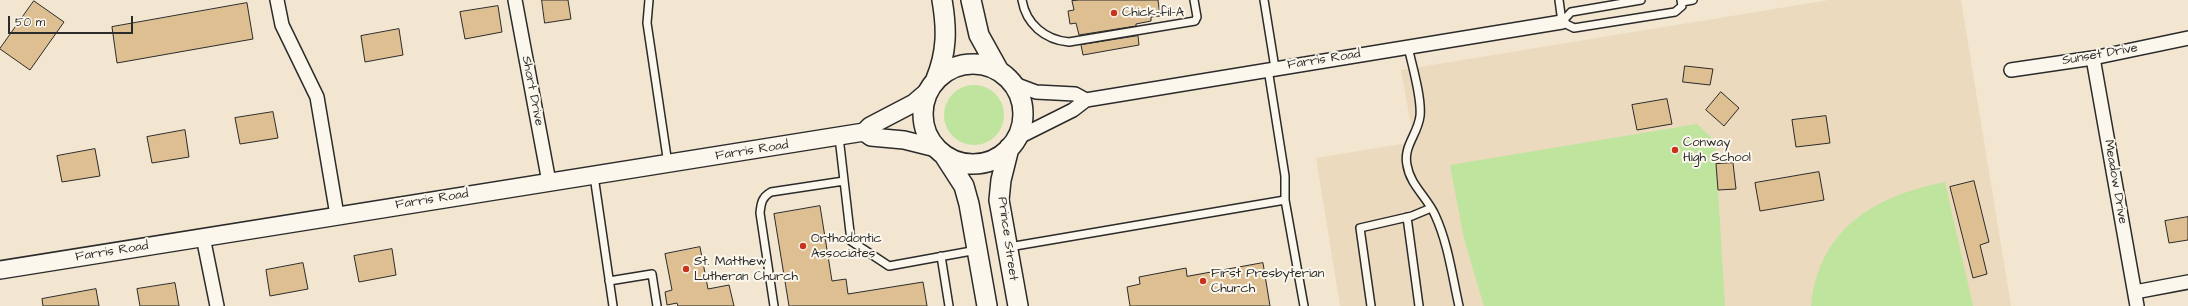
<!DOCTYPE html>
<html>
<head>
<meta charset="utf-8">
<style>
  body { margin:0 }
  #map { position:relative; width:2188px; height:306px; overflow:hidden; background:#f2e6d1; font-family:"Architects Daughter",sans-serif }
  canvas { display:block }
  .scale { position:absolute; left:8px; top:16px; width:125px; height:18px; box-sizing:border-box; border:2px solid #2b2b2b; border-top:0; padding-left:5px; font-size:12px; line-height:14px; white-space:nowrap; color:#2b2b2b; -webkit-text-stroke:3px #fbf7ec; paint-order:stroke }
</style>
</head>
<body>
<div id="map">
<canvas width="2188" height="306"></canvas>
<div class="scale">50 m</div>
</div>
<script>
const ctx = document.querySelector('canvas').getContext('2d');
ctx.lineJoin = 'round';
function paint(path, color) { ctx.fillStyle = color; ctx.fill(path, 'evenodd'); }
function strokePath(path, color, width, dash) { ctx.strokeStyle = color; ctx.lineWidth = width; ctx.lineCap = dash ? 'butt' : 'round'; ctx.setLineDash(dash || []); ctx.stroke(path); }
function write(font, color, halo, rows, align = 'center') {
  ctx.font = font + ' "Architects Daughter",sans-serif'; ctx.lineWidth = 4; ctx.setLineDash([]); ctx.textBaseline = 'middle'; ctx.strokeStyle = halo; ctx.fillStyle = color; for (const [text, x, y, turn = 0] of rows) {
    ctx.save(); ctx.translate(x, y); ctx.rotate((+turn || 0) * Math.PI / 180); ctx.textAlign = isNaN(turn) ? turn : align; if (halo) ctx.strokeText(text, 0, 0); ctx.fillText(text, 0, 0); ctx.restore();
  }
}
paint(new Path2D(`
  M 1829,0 L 1961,0 L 2011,306 L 1340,306 L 1316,158 L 1414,142 L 1401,70 Z`), '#ecdabe');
paint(new Path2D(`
  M944 115a30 30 0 1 1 60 0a30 30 0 1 1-60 0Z
  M 1697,124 L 1715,141 L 1725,306 L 1484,306 L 1464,239 L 1450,165 Z
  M 1945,182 L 1973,306 L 1811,306 C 1819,228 1875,196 1945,182 Z`), '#bfe49e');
const building = new Path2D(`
  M 542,0 L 568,0 L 571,19 L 545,23 Z
  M 1080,0 L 1158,0 L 1160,16 L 1151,17 L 1151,21 L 1136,24 L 1136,26 L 1079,35 L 1076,23 L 1070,24 L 1068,11 L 1074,10 L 1072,1 Z
  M 34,1 L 64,22 L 30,70 L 0,49 Z
  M 247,3 L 253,39 L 117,63 L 112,27 Z
  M 498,6 L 502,32 L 465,39 L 460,12 Z
  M 399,29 L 403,55 L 365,62 L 361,36 Z
  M 1138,36 L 1139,45 L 1083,55 L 1081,45 Z
  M 1685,66 L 1713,69 L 1710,85 L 1683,82 Z
  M 1721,92 L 1739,108 L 1724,126 L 1706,110 Z
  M 1667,99 L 1672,124 L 1637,130 L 1632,105 Z
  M 273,112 L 278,138 L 240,144 L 235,118 Z
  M 1826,116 L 1830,143 L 1796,147 L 1792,120 Z
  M 185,130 L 189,157 L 152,163 L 147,137 Z
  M 95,149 L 100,176 L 62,182 L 57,156 Z
  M 1733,163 L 1736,189 L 1718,190 L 1716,164 Z
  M 1819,172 L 1824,200 L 1760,211 L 1755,183 Z
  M 1974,181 L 1989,242 L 1980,245 L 1987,274 L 1973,278 L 1950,187 Z
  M 820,206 L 832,281 L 846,279 L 848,294 L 923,282 L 927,306 L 789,306 L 774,214 Z
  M 2188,217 L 2188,240 L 2169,243 L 2165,221 Z
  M 700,247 L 708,289 L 729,285 L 734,306 L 678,306 L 677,303 L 667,305 L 665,292 L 672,290 L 665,254 Z
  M 392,249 L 396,275 L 359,282 L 354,256 Z
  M 303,263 L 308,289 L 270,296 L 266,270 Z
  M 1263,263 L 1270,306 L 1130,306 L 1127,287 L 1140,284 L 1139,277 L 1186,268 L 1187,276 Z
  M 175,283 L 179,306 L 140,306 L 137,289 Z
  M 96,289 L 99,306 L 43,306 L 42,299 Z`);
paint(building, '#ddbf91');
strokePath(building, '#2b2b2b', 1);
const service = new Path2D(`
  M 649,0 L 647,23 L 668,164
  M 1022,0 C 1026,24 1045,40 1069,42 L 1195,21 L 1197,17 L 1194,0
  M 1264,0 L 1275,68
  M 1559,0 L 1562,22
  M 1682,2 L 1693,0
  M 1562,22 L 1574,28 L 1675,12 L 1682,6 L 1681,0
  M 1562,22 L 1571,12 L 1641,0
  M 1408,47 C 1412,65 1422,98 1420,116 C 1418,134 1403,146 1407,165 C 1410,185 1427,197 1435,215 C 1448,243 1452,275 1459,306
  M 1268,69 L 1285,176 L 1285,200
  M 839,137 L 851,241 L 889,266 L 977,250
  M 594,176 L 613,306
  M 1407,217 L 1419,306
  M 1009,247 L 1285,200 L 1304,306
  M 941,256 L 949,306
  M 609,281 L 652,274 L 657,306
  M 774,306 L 760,213 C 761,203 762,197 771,192 L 844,181
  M 1371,306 L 1360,228 L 1412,216 L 1431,208`);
const minor = new Path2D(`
  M 277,0 L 282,25 L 317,97 L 337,215
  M 515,0 L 549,182
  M 2093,58 L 2137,306
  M 2011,70 L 2093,58 L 2188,38
  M 1012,83 L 1036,92 L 1075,94 L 1086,100
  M 1017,138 L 1073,110 L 1086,100 L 1562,22
  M 203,237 L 217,306
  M 2135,292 L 2188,282`);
const tertiary = new Path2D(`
  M 864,132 L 871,137 L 904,140 L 936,148
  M 0,270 L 864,132 L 870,126 L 914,103 L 928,91`);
const secondary = new Path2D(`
  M 971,0 L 979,35 L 999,71
  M923 114a50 50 0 1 1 100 0a50 50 0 1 1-100 0Z
  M 936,79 C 947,52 947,29 942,0
  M 1009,148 L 1001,180 L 999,200 L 1018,306
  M 944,155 L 964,186 L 969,204 L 987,306`);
strokePath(service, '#2b2b2b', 10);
strokePath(minor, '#2b2b2b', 16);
strokePath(tertiary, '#2b2b2b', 20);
strokePath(secondary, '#2b2b2b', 22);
strokePath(service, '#fbf7ec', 7);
strokePath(minor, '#fbf7ec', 13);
strokePath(tertiary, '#fbf7ec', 17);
strokePath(secondary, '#fbf7ec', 19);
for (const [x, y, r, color] of [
  [1114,13,4,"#c8321e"],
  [1675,150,4,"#c8321e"],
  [803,246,4,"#c8321e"],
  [686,269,4,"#c8321e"],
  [1203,281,4,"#c8321e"]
]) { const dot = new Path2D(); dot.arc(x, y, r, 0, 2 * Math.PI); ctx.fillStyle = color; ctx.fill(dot); strokePath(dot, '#fbf7ec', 1.5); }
write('13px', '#2b2b2b', '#fbf7ec', [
  ["Chick-fil-A",1122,13],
  ["Conway",1683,143],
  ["High School",1683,158],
  ["Orthodontic",811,239],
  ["Associates",811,254],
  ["St. Matthew",694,262],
  ["Lutheran Church",694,277],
  ["First Presbyterian",1211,274],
  ["Church",1211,289]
], 'left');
write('13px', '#2b2b2b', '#fbf7ec', [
  ["Sunset Drive",2100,55,-10],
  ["Farris Road",1324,60,-9],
  ["Short Drive",532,91,79],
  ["Farris Road",752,151,-9],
  ["Meadow Drive",2115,182,80],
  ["Farris Road",432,200,-9],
  ["Prince Street",1007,239,82],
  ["Farris Road",112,252,-9]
]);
</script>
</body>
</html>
